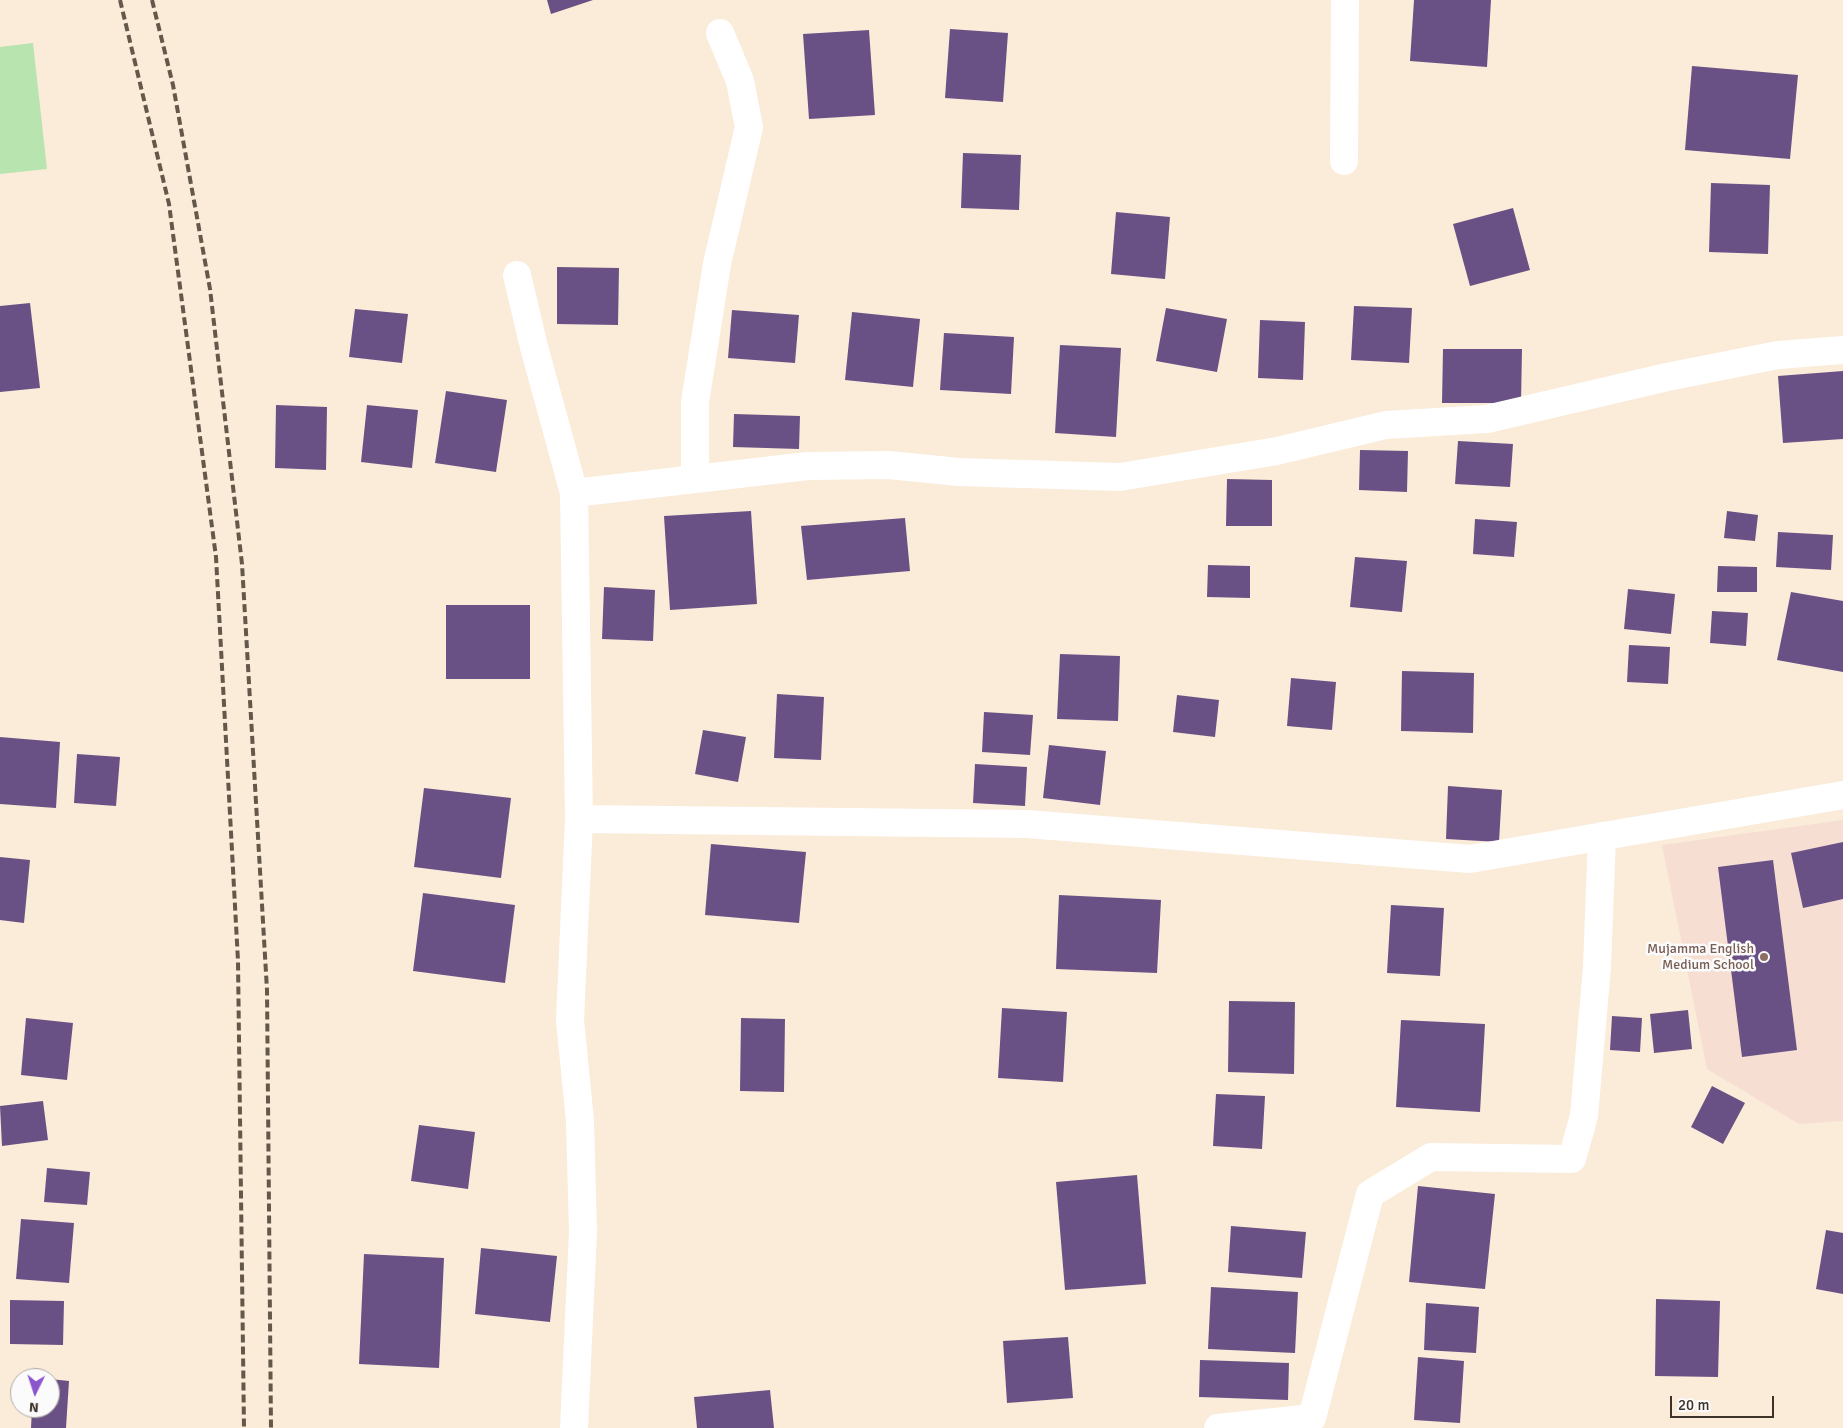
<!DOCTYPE html>
<html>
<head>
<meta charset="utf-8">
<style>
  body { margin:0 }
  #map { position:relative; width:1843px; height:1428px; overflow:hidden; background:#fbebd9; font-family:Signika,sans-serif }
  canvas { display:block }
  .north { position:absolute; left:10px; top:1368px; width:50px; height:50px; box-sizing:border-box; background:#fbfbfb; border:1px solid #afaba6; border-radius:50%; rotate:184deg; font-size:14px; font-weight:700; line-height:20px; text-align:center; color:#3d3227 }
  .north::after { content:''; display:block; margin:auto; width:18px; height:22px; background:#8b55cc; clip-path:polygon(50% 0,100% 100%,50% 72%,0 100%) }
  .scale { position:absolute; left:1670px; top:1396px; width:104px; height:22px; box-sizing:border-box; border:2px solid #3d3227; border-top:0; padding-left:6px; font-size:15px; line-height:18px; white-space:nowrap; color:#3d3227; -webkit-text-stroke:4px #fbfbfb; paint-order:stroke }
</style>
</head>
<body>
<div id="map">
<canvas width="1843" height="1428"></canvas>
<div class="north">N</div>
<div class="scale">20 m</div>
</div>
<script>
const ctx = document.querySelector('canvas').getContext('2d');
ctx.lineJoin = 'round';
function paint(path, color) { ctx.fillStyle = color; ctx.fill(path, 'evenodd'); }
function strokePath(path, color, width, dash) { ctx.strokeStyle = color; ctx.lineWidth = width; ctx.lineCap = dash ? 'butt' : 'round'; ctx.setLineDash(dash || []); ctx.stroke(path); }
function write(font, color, halo, rows, align = 'center') {
  ctx.font = font + ' Signika,sans-serif'; ctx.lineWidth = 5; ctx.setLineDash([]); ctx.textBaseline = 'middle'; ctx.strokeStyle = halo; ctx.fillStyle = color; for (const [text, x, y, turn = 0] of rows) {
    ctx.save(); ctx.translate(x, y); ctx.rotate((+turn || 0) * Math.PI / 180); ctx.textAlign = isNaN(turn) ? turn : align; if (halo) ctx.strokeText(text, 0, 0); ctx.fillText(text, 0, 0); ctx.restore();
  }
}
paint(new Path2D(`
  M 1843,820 L 1843,1121 L 1799,1124 L 1707,1069 L 1662,845 Z`), '#f6ded3');
paint(new Path2D(`
  M 33,43 L 47,169 L 0,174 L 0,47 Z`), '#b7e4af');
paint(new Path2D(`
  M 547,0 L 593,0 L 551,14 Z
  M 1414,0 L 1491,0 L 1487,67 L 1410,61 Z
  M 950,29 L 1008,33 L 1003,102 L 945,98 Z
  M 869,30 L 875,115 L 809,119 L 803,34 Z
  M 1692,66 L 1798,75 L 1790,159 L 1685,150 Z
  M 963,153 L 1021,155 L 1019,210 L 961,208 Z
  M 1711,183 L 1770,185 L 1768,254 L 1709,252 Z
  M 1513,208 L 1530,270 L 1470,286 L 1453,224 Z
  M 1116,212 L 1170,217 L 1165,279 L 1111,274 Z
  M 557,267 L 619,268 L 618,325 L 557,324 Z
  M 30,303 L 40,388 L 0,392 L 0,306 Z
  M 1354,306 L 1412,308 L 1409,363 L 1351,360 Z
  M 1166,308 L 1227,319 L 1217,372 L 1156,361 Z
  M 355,309 L 408,314 L 402,363 L 349,357 Z
  M 732,310 L 799,315 L 795,363 L 728,358 Z
  M 852,312 L 920,319 L 913,387 L 845,380 Z
  M 1260,320 L 1305,322 L 1303,380 L 1258,378 Z
  M 944,333 L 1014,337 L 1011,394 L 940,390 Z
  M 1060,345 L 1121,348 L 1116,437 L 1055,433 Z
  M 1443,349 L 1522,349 L 1521,403 L 1442,403 Z
  M 1843,371 L 1843,439 L 1783,443 L 1778,376 Z
  M 446,391 L 507,400 L 496,472 L 435,463 Z
  M 276,405 L 327,407 L 326,470 L 275,468 Z
  M 367,405 L 418,410 L 412,468 L 361,462 Z
  M 734,414 L 800,416 L 799,449 L 733,447 Z
  M 1458,441 L 1513,444 L 1510,487 L 1455,484 Z
  M 1360,450 L 1408,451 L 1407,492 L 1359,490 Z
  M 1227,479 L 1272,480 L 1272,526 L 1226,526 Z
  M 751,511 L 757,604 L 670,610 L 664,516 Z
  M 1727,511 L 1758,515 L 1755,541 L 1724,538 Z
  M 905,518 L 910,571 L 807,580 L 801,526 Z
  M 1475,519 L 1517,522 L 1514,557 L 1473,554 Z
  M 1778,532 L 1833,535 L 1831,570 L 1776,567 Z
  M 1355,557 L 1407,561 L 1402,612 L 1350,607 Z
  M 1208,565 L 1250,566 L 1250,598 L 1207,597 Z
  M 1718,566 L 1757,567 L 1757,592 L 1717,592 Z
  M 604,587 L 655,590 L 653,641 L 602,639 Z
  M 1628,589 L 1675,594 L 1671,634 L 1624,629 Z
  M 1791,592 L 1843,601 L 1843,672 L 1777,660 Z
  M 446,605 L 530,605 L 530,679 L 446,679 Z
  M 1712,611 L 1748,613 L 1746,646 L 1710,643 Z
  M 1629,645 L 1670,647 L 1668,684 L 1627,682 Z
  M 1060,654 L 1120,656 L 1118,721 L 1057,719 Z
  M 1402,671 L 1474,673 L 1473,733 L 1401,731 Z
  M 1291,678 L 1336,682 L 1332,730 L 1287,726 Z
  M 777,694 L 824,697 L 821,760 L 774,758 Z
  M 1177,695 L 1219,700 L 1215,737 L 1173,732 Z
  M 984,712 L 1033,715 L 1030,755 L 982,752 Z
  M 703,730 L 746,737 L 738,782 L 695,774 Z
  M 0,737 L 60,742 L 56,808 L 0,804 Z
  M 1049,745 L 1106,751 L 1100,805 L 1043,798 Z
  M 77,754 L 120,757 L 116,806 L 74,803 Z
  M 975,764 L 1027,767 L 1025,806 L 973,803 Z
  M 1448,786 L 1502,790 L 1499,842 L 1446,839 Z
  M 424,788 L 511,798 L 501,878 L 414,867 Z
  M 1843,842 L 1843,899 L 1803,908 L 1791,853 Z
  M 711,844 L 806,852 L 799,923 L 705,915 Z
  M 0,857 L 30,860 L 24,923 L 0,920 Z
  M 1773,860 L 1797,1050 L 1742,1057 L 1718,867 Z
  M 423,893 L 515,905 L 505,983 L 413,971 Z
  M 1059,895 L 1161,900 L 1157,973 L 1056,969 Z
  M 1391,905 L 1444,908 L 1440,976 L 1387,973 Z
  M 1229,1001 L 1295,1002 L 1294,1074 L 1228,1072 Z
  M 1002,1008 L 1067,1012 L 1063,1082 L 998,1078 Z
  M 1688,1010 L 1692,1049 L 1654,1053 L 1650,1014 Z
  M 1612,1016 L 1642,1018 L 1640,1052 L 1610,1050 Z
  M 26,1018 L 73,1023 L 67,1080 L 21,1075 Z
  M 741,1018 L 785,1019 L 784,1092 L 740,1091 Z
  M 1401,1020 L 1485,1024 L 1480,1112 L 1396,1107 Z
  M 1712,1086 L 1745,1103 L 1723,1144 L 1691,1127 Z
  M 1216,1094 L 1265,1096 L 1262,1149 L 1213,1146 Z
  M 43,1101 L 48,1140 L 2,1146 L 0,1106 Z
  M 419,1125 L 475,1132 L 468,1189 L 411,1181 Z
  M 47,1168 L 90,1172 L 87,1205 L 44,1202 Z
  M 1137,1175 L 1146,1284 L 1065,1290 L 1056,1182 Z
  M 1418,1186 L 1495,1194 L 1485,1289 L 1409,1282 Z
  M 21,1219 L 74,1223 L 69,1283 L 16,1279 Z
  M 1231,1226 L 1306,1232 L 1302,1278 L 1228,1272 Z
  M 1826,1230 L 1843,1233 L 1843,1294 L 1816,1289 Z
  M 481,1248 L 557,1256 L 550,1322 L 475,1314 Z
  M 364,1254 L 444,1258 L 439,1368 L 359,1364 Z
  M 1211,1287 L 1298,1292 L 1295,1353 L 1208,1349 Z
  M 1656,1299 L 1720,1301 L 1718,1377 L 1655,1376 Z
  M 10,1300 L 64,1301 L 63,1345 L 10,1344 Z
  M 1426,1303 L 1479,1307 L 1476,1353 L 1424,1350 Z
  M 1068,1337 L 1073,1398 L 1007,1403 L 1003,1341 Z
  M 1418,1357 L 1464,1361 L 1460,1423 L 1414,1420 Z
  M 1200,1360 L 1289,1363 L 1288,1400 L 1199,1397 Z
  M 50,1379 L 69,1381 L 66,1428 L 31,1428 L 32,1408 L 50,1408 Z
  M 770,1390 L 774,1428 L 697,1428 L 694,1397 Z`), '#6a5185');
strokePath(new Path2D(`
  M 1344,161 L 1345,0
  M 517,275 L 534,347 L 574,493 L 579,819 L 1027,824 L 1470,859 L 1843,795
  M 695,478 L 695,402 L 717,264 L 749,127 L 740,81 L 720,33
  M 574,493 L 808,466 L 889,465 L 959,472 L 1120,477 L 1277,451 L 1386,425 L 1487,419 L 1667,377 L 1778,355 L 1843,350
  M 574,1428 L 583,1231 L 580,1121 L 570,1020 L 579,819
  M 1218,1428 L 1312,1418 L 1370,1194 L 1431,1157 L 1572,1159 L 1584,1116 L 1597,967 L 1602,836`), '#fff', 28);
strokePath(new Path2D(`
  M 120,0 L 169,204 L 216,557 L 238,961 L 244,1428
  M 152,0 L 173,85 L 210,289 L 242,564 L 267,990 L 271,1428`), '#64584b', 4, [8, 4]);
for (const [x, y, r, color] of [
  [1764,957,5,"#8d6e63"]
]) { const dot = new Path2D(); dot.arc(x, y, r, 0, 2 * Math.PI); ctx.fillStyle = color; ctx.fill(dot); strokePath(dot, '#fbfbfb', 2); }
write('14px', '#785e54', '#fbfbfb', [
  ["Mujamma English",1754,949],
  ["Medium School",1754,965]
], 'right');
</script>
</body>
</html>
